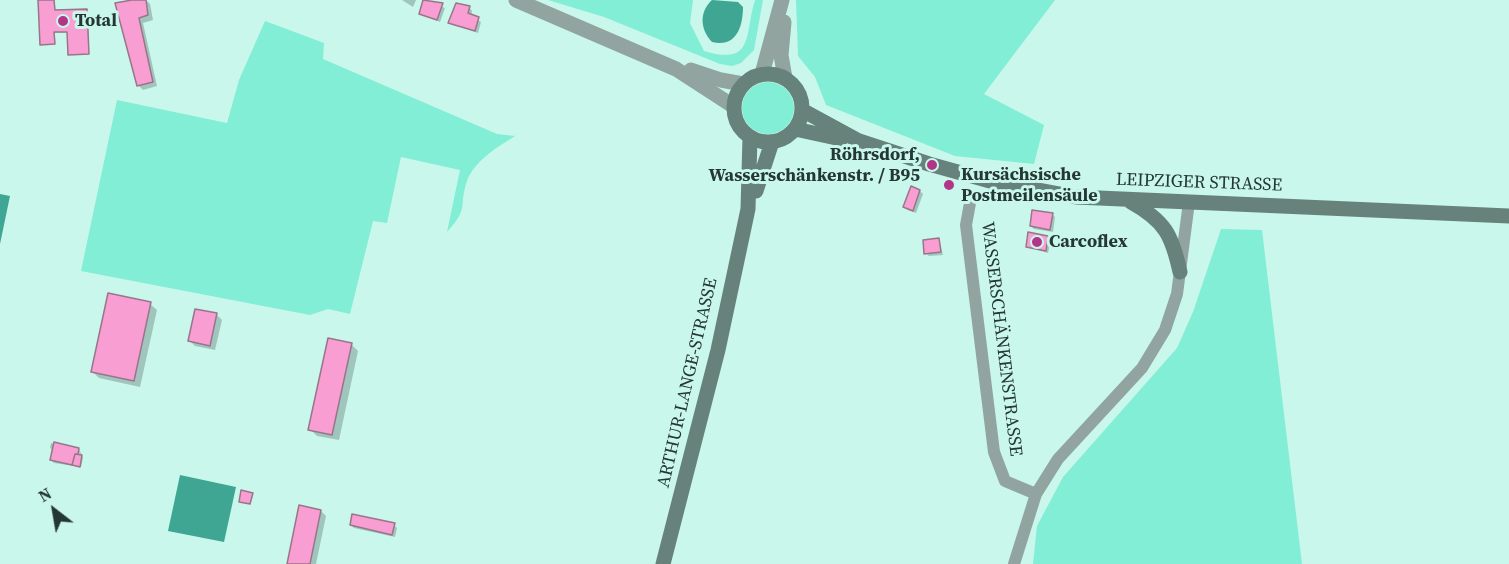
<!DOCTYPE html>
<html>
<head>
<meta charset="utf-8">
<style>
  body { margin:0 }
  #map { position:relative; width:1509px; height:564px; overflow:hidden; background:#c9f7eb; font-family:"Source Serif 4",serif }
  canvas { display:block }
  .north { position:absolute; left:24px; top:480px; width:60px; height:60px; -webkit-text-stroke:4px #c9f7eb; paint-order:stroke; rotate:329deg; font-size:16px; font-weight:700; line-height:24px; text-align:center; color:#253733 }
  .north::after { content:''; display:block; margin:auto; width:21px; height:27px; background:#253733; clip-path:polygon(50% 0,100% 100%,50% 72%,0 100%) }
</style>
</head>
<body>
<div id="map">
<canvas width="1509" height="564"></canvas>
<div class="north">N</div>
</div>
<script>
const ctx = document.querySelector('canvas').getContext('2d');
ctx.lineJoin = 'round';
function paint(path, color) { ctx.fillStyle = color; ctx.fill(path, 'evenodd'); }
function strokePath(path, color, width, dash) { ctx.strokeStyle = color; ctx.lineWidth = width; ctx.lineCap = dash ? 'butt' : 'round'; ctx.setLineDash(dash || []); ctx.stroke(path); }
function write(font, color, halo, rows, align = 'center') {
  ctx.font = font + ' "Source Serif 4",serif'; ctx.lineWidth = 6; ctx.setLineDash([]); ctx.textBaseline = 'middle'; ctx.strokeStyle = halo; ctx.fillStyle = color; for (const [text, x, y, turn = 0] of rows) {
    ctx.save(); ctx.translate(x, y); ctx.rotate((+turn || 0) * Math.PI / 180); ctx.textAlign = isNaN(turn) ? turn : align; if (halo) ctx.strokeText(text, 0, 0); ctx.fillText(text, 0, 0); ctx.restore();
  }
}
paint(new Path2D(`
  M 548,0 L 693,0 L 690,23 L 704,51 C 755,66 744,35 755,0 L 763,0 L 754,50 L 741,63 L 732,66 L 720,64 L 604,17 Z
  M 796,0 L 1055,0 L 984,94 L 1044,125 L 1034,164 L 955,156 L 826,105 L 815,77 L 798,56 Z
  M 265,21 L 324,43 L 323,59 L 497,134 L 515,136 C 499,146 474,161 467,181 C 458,207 470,207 447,232 L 460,170 L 401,157 L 387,223 L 373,221 L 350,314 L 328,309 L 310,315 L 81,271 L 117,100 L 227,123 L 239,80 Z
  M742 108a26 26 0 1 1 52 0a26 26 0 1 1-52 0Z
  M 1221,229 L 1262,230 L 1302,564 L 1033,564 L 1037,526 L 1063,477 L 1177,348 L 1193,312 Z`), '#82eed6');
paint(new Path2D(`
  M 712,0 L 738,2 L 743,7 C 743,27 736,48 712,42 C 700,29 699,12 712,0 Z
  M 0,194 L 10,196 L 0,244 Z
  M 180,475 L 236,487 L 224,542 L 168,531 Z`), '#3ea692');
paint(new Path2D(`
  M 40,0 L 55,0 L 55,12 L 88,12 L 89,54 L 69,54 L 69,32 L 55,33 L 55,45 L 41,44 Z
  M 140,0 L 146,0 L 150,4 L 153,20 L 143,23 L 157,86 L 143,90 L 138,85 L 117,4 Z
  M 402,0 L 416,0 L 413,7 Z
  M 425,0 L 445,8 L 440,22 L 421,14 Z
  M 469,7 L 472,11 L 471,16 L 481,22 L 478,33 L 450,23 Z
  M 920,191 L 923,194 L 916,213 L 908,210 L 905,207 Z
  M 1052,214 L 1055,217 L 1053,232 L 1034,229 L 1031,226 Z
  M 1048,237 L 1051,240 L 1048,253 L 1027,247 Z
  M 939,240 L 943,255 L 929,256 L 926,253 Z
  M 150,304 L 157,310 L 140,387 L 99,378 L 92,371 Z
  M 217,315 L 222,320 L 215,350 L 195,346 L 190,341 Z
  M 351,344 L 358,351 L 339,440 L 317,436 L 310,429 Z
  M 51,443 L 79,449 L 83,458 L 81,467 L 54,463 L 51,460 L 53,450 L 50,448 Z
  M 321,511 L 326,516 L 316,564 L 288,564 Z
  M 351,525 L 394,525 L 397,528 L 395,537 L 354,528 Z`), '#0003');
const building = new Path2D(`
  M 38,0 L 54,0 L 55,10 L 87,9 L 89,54 L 68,55 L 67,32 L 54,32 L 55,44 L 40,45 Z
  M 132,0 L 146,0 L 148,15 L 139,18 L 153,82 L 137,86 L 115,3 Z
  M 423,0 L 443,3 L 437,20 L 419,14 Z
  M 456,3 L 470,6 L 468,13 L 479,17 L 475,31 L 448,23 Z
  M 911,186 L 920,190 L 913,211 L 903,207 Z
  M 1032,210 L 1053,213 L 1050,230 L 1030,226 Z
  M 1028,232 L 1048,236 L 1046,251 L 1026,247 Z
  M 939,238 L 941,252 L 924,254 L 923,240 Z
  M 108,293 L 151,302 L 134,381 L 91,372 Z
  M 195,309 L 217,313 L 210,346 L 188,341 Z
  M 328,338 L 352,343 L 332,435 L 308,430 Z
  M 54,442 L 79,448 L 78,454 L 75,454 L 72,465 L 50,460 Z
  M 75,454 L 82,455 L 80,467 L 72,465 Z
  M 241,490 L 253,493 L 250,504 L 239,502 Z
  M 299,505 L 321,510 L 310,564 L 287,564 Z
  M 352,514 L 395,523 L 392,535 L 350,525 Z`);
paint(building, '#f89ed2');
strokePath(building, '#987689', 1.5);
strokePath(new Path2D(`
  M 970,203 L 966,225 L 994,452 L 1005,481 L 1036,494
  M 1014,564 L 1036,494 L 1058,459 L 1142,368 L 1165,330 L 1177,294 L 1189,202`), '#91a49f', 12);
strokePath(new Path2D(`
  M 516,0 L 676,69 L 733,106
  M 784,22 L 781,55 L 785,78
  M 691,70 L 721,80 L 743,84
  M 762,74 L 782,0`), '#91a49f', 15);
strokePath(new Path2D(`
  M734 108a34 34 0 1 1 68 0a34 34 0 1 1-68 0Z
  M 802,110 L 859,141 L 929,164 L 990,181 L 1076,197 L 1509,216
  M 795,129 L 841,139
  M 756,191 L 772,142
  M 1131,202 C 1165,221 1172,235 1180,272
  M 663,564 L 718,350 L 748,209 L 750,137`), '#66827b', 15);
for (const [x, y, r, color] of [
  [63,21,6,"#b23687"],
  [932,165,6,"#b23687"],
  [949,185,6,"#b23687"],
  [1037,242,6,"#b23687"]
]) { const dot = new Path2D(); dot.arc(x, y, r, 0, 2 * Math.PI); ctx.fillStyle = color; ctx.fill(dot); strokePath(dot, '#c9f7eb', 2); }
write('bold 18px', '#253733', '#c9f7eb', [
  ["Total",75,21],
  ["Röhrsdorf,",920,155,"right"],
  ["Wasserschänkenstr. / B95",920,176,"right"],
  ["Kursächsische",961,175],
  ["Postmeilensäule",961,196],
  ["Carcoflex",1049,242]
], 'left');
write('18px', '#253733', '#c9f7eb', [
  ["LEIPZIGER STRASSE",1199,183,2],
  ["WASSERSCHÄNKENSTRASSE",1001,339,83],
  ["ARTHUR-LANGE-STRASSE",688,383,-77]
]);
</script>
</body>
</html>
